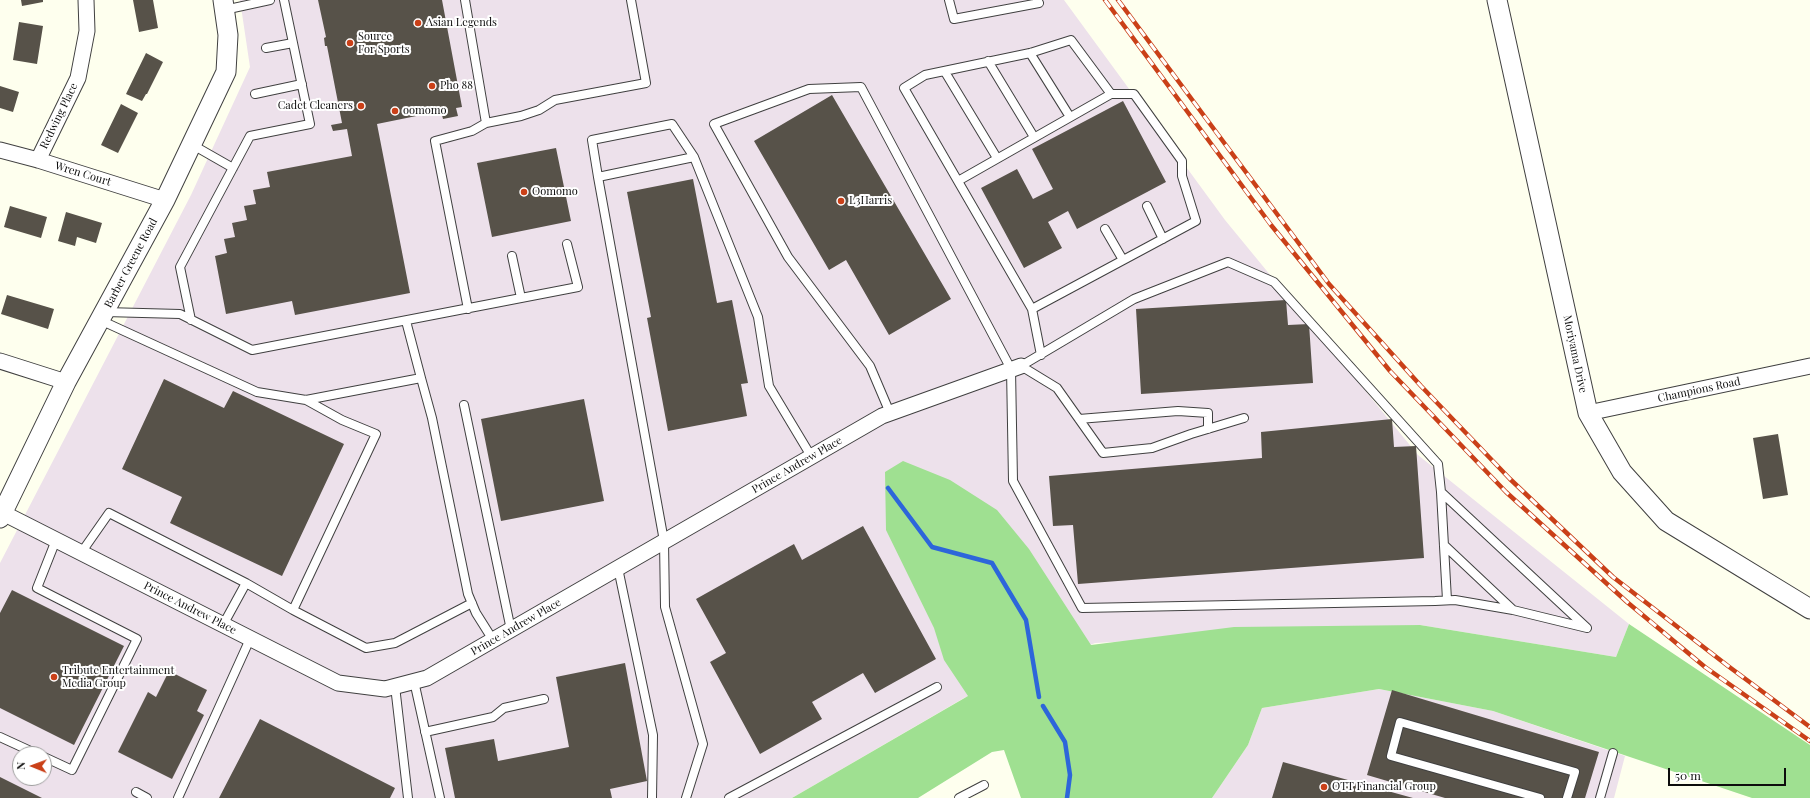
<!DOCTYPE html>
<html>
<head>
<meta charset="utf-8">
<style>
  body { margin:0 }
  #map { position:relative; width:1810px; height:798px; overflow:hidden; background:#feffee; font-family:"Playfair Display",serif }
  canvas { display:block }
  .north { position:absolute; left:12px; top:746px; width:40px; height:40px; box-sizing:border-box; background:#fff; border:1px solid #9e9e9e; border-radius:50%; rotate:271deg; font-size:11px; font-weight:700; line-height:16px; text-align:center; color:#0d0d0d }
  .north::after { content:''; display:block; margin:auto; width:14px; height:18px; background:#ca4018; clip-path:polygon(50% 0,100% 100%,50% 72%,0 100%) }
  .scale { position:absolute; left:1668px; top:768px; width:118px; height:18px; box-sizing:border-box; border:2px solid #0d0d0d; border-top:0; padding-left:5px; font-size:12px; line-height:14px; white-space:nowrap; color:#0d0d0d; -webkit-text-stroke:3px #fff; paint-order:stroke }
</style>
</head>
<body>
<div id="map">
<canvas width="1810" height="798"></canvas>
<div class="north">N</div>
<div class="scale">50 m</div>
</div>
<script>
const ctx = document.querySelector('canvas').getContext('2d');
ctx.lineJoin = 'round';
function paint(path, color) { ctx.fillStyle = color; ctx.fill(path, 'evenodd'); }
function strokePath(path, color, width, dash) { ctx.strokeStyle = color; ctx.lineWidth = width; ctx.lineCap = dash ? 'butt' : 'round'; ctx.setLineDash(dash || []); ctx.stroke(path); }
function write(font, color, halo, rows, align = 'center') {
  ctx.font = font + ' "Playfair Display",serif'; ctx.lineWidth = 4; ctx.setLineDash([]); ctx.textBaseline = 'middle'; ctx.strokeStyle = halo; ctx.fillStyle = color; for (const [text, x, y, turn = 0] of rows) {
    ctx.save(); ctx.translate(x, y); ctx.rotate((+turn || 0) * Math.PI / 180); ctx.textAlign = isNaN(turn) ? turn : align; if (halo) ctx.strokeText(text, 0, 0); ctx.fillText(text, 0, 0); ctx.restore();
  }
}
paint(new Path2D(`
  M 240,0 L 1064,0 L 1225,220 L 1418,455 L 1629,624 L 1616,657 L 1420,625 L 1095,643 L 964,698 L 792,798 L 0,798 L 0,563 L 191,195 L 250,67 ZM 20,754 L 44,754 L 44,778 L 20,778 Z
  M 1379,689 L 1493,711 L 1625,756 L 1614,798 L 1212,798 L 1248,745 L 1262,708 Z`), '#ede1eb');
paint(new Path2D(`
  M 903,461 L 950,480 L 997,510 L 1029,549 L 1091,645 L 1234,627 L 1420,625 L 1616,657 L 1629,624 L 1810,745 L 1810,798 L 1752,798 L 1493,711 L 1379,689 L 1262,708 L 1248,745 L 1212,798 L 1021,798 L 1004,750 L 992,752 L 918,798 L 792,798 L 968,696 L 944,660 L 934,628 L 886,530 L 885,472 Z`), '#9fe091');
strokePath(new Path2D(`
  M 888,488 L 932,547 L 992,563 L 1026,620 L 1039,697
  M 1043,706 L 1065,742 L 1070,775 L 1067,798`), '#2d66da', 4.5);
paint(new Path2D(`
  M 21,0 L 43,0 L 43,2 L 22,6 Z
  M 133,0 L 153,0 L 158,28 L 139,32 Z
  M 318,0 L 442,0 L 462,107 L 456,108 L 458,116 L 443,119 L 441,111 L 377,124 L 410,293 L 295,315 L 292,301 L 226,314 L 215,256 L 227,253 L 224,239 L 235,237 L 232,223 L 247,220 L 244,206 L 256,204 L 253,190 L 270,187 L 267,172 L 352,156 L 347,129 L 333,131 L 331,125 L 342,123 L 327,46 L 325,46 L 324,38 L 326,37 Z
  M 19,22 L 43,26 L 37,64 L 13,60 Z
  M 146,53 L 163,62 L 147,94 L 146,94 L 142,101 L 126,94 Z
  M 0,86 L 19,92 L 13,112 L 0,108 Z
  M 832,95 L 951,299 L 889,335 L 846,260 L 829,270 L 754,141 Z
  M 1123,101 L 1166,182 L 1077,229 L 1068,211 L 1048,222 L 1062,248 L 1024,268 L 981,188 L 1017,169 L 1033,199 L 1053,189 L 1032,149 Z
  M 121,104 L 138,113 L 118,153 L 101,145 Z
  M 556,148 L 571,221 L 492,237 L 477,163 Z
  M 693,179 L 717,303 L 732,300 L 748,383 L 741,384 L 747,416 L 668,431 L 647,318 L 651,317 L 627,192 Z
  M 10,206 L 47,217 L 41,238 L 4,227 Z
  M 66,212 L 102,223 L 96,243 L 77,237 L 75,246 L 58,241 Z
  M 7,295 L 54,309 L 48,329 L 1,314 Z
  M 1286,300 L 1288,325 L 1309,324 L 1313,383 L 1141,394 L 1136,309 Z
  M 164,379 L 224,408 L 233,391 L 344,444 L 282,576 L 170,523 L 182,497 L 122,469 Z
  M 584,399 L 604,501 L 501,521 L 481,419 Z
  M 1392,419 L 1394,447 L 1416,446 L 1424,558 L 1078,584 L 1073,525 L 1053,526 L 1049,476 L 1262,458 L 1261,432 Z
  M 1778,434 L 1788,495 L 1763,499 L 1753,438 Z
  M 863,526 L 936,659 L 875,693 L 863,673 L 812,702 L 822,719 L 760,754 L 710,662 L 726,653 L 696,599 L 794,544 L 802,560 Z
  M 12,590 L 124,646 L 74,745 L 0,708 L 0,613 Z
  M 625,663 L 647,781 L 610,789 L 612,798 L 455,798 L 445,748 L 494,739 L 498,761 L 569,747 L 556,677 Z
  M 169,671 L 207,690 L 197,711 L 204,715 L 172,779 L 118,752 L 148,692 L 156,697 Z
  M 1392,690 L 1599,752 L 1585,798 L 1445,798 L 1367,775 Z
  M 260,719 L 395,788 L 390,798 L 219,798 Z
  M 1283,762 L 1413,798 L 1272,798 Z
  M 0,777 L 42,798 L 0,798 Z`), '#575249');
const service = new Path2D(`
  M 465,0 L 486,123 L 521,116 L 539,110 L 555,100 L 646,83 L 631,0
  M 949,0 L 954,19 L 1039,3 L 1037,0
  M 224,10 L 270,0
  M 266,48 L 293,43
  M 1030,53 L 1070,117
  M 988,61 L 1034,137
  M 945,72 L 997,158
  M 255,94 L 302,84
  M 191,144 L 233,168
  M 598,177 L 592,140 L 672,124 L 694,157
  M 958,181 L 1111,94 L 1071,40 L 1030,53 L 925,75 L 904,88 L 1032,309 L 1041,355
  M 1147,206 L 1163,239
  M 1105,229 L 1123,260
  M 512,256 L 521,298
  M 468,309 L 435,141 L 472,131 L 486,123
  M 1032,309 L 1196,221 L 1182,176 L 1182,161 L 1134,94 L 1111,94
  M 105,312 L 180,314 L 252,350 L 578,287 L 567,244
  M 100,320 L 257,392 L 306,400 L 421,378 L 406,321
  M 191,320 L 180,267 L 250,136 L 310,124 L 284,0
  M 421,378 L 432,418 L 468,594 L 476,613 L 493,640
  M 464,405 L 511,630
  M 890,413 L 870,366 L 788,257 L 714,124 L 809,89 L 861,87 L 1011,369 L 1013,481 L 1082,608 L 1435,601 L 1455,600 L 1513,610 L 1587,628 L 1441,492 L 1447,600
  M 1244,418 L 1191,434 L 1152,448 L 1103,453 L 1057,388 L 1021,366 L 1134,299 L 1228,262 L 1274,282 L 1438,464 L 1441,492
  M 1079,419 L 1178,411 L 1208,413 L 1208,429
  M 1444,545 L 1513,610
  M 81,553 L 109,513 L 246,583 L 293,610 L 366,648 L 395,643 L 472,603
  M 618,568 L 653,735 L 652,798
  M 293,610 L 376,434 L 342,420 L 306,400
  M 223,625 L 246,583
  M 414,681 L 440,798
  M 395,686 L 408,798
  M 425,732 L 493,717 L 504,708 L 544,699
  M 0,737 L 37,754
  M 44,757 L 72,770 L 137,639 L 37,588 L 56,540
  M 136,792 L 147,798
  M 178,798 L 250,639
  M 686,798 L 703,744 L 665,607 L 664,541 L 598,177 L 694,157 L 758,317 L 769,386 L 811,456
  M 729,798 L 937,687
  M 959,798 L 984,785
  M 1540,798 L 1391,756 L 1400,722 L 1575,772 L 1567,798
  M 1600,798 L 1613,753`);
const minor = new Path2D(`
  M 0,150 L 38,160 L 165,200
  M 38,160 L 78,78 L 87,31 L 86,0
  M 0,361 L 66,382
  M 1588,413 L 1810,366
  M 3,513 L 338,683 L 385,689 L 427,678 L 882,416 L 1021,366`);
const tertiary = new Path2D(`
  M 1497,0 L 1588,413 L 1622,472 L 1666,521 L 1810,609
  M 0,518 L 66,382 L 165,200 L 226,72 L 228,35 L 223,0`);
strokePath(service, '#404040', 10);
strokePath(minor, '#404040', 17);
strokePath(tertiary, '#404040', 21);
strokePath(service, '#fff', 8);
strokePath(minor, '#fff', 15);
strokePath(tertiary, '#fff', 19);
const rail = new Path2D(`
  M 1105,0 L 1271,225 L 1390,371 L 1506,492 L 1627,602 L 1705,667 L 1810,741
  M 1118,0 L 1329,284 L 1421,386 L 1510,479 L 1613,577 L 1728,666 L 1810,727`);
strokePath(rail, '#ca4018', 4.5);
strokePath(rail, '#fff', 3, [9]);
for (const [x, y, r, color] of [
  [418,23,4,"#ca4018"],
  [350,43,4,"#ca4018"],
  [432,86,4,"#ca4018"],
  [361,106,4,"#ca4018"],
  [395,111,4,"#ca4018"],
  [524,192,4,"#ca4018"],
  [841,201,4,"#ca4018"],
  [54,677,4,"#ca4018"],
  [1324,787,4,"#ca4018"]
]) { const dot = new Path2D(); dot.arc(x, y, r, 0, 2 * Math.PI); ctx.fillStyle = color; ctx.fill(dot); strokePath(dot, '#fff', 1.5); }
write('11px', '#0d0d0d', '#fff', [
  ["Asian Legends",426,23],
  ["Source",358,37],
  ["For Sports",358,50],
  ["Pho 88",440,86],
  ["Cadet Cleaners",353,106,"right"],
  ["oomomo",403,111],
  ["Oomomo",532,192],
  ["L3Harris",849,201],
  ["Tribute Entertainment",62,671],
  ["Media Group",62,684],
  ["OTT Financial Group",1332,787]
], 'left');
write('11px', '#0d0d0d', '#fff', [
  ["Redwing Place",59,116,-64],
  ["Wren Court",83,174,17],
  ["Barber Greene Road",131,263,-62],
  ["Moriyama Drive",1575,354,78],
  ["Champions Road",1699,390,-12],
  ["Prince Andrew Place",797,465,-30],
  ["Prince Andrew Place",190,608,27],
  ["Prince Andrew Place",516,627,-30]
]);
</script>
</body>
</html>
